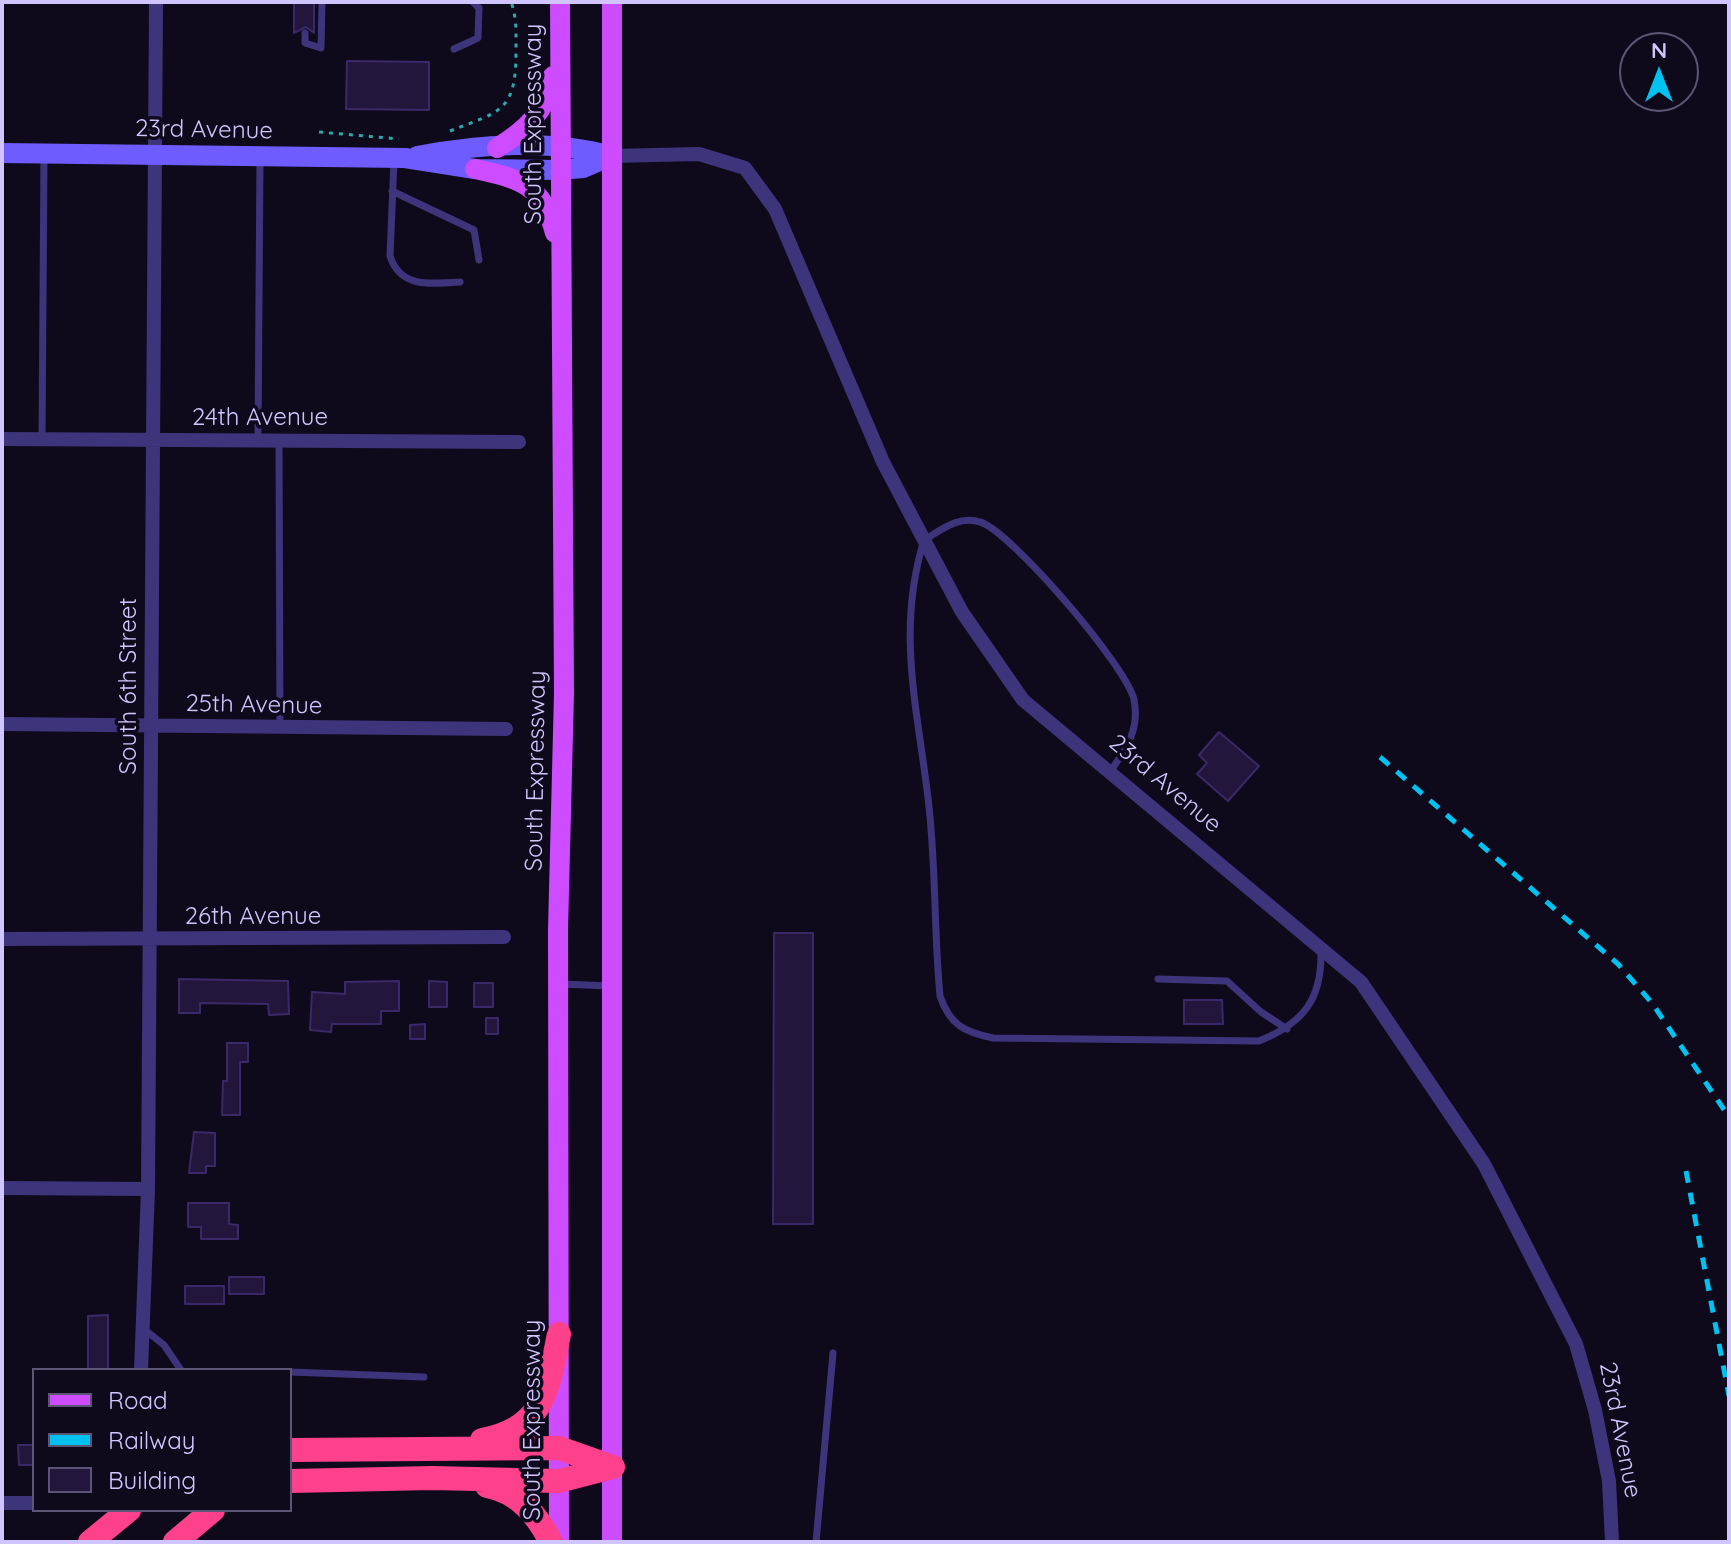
<!DOCTYPE html>
<html>
<head>
<meta charset="utf-8">
<style>
  body { margin:0 }
  #map { position:relative; width:1731px; height:1544px; overflow:hidden; background:#0f0a1b; font-family:Quicksand,sans-serif }
  canvas { display:block }
  .frame { position:absolute; inset:0; border:4px solid #d1c5ff; pointer-events:none }
  .legend { position:absolute; left:32px; top:1368px; width:260px; height:144px; box-sizing:border-box; background:#0f0a1b; border:2px solid #5d5576; margin:0; padding:10px 14px; list-style:none; font-size:24px; color:#d1c5ff }
  .legend li { display:flex; align-items:center; gap:16px; height:40px }
  .legend b { width:40px; border:2px solid #5d5576 }
  .north { position:absolute; left:1619px; top:32px; width:80px; height:80px; box-sizing:border-box; background:#0f0a1b; border:2px solid #5d5576; border-radius:50%; rotate:0deg; font-size:22px; font-weight:700; line-height:32px; text-align:center; color:#d1c5ff }
  .north::after { content:''; display:block; margin:auto; width:28px; height:36px; background:#00c2f0; clip-path:polygon(50% 0,100% 100%,50% 72%,0 100%) }
</style>
</head>
<body>
<div id="map">
<canvas width="1731" height="1544"></canvas>
<div class="frame"></div>
<ul class="legend">
<li><b style="height:10px;background:#cd4cff"></b>Road</li>
<li><b style="height:10px;background:#00c2f0"></b>Railway</li>
<li><b style="height:22px;background:#22163d"></b>Building</li>
</ul>
<div class="north">N</div>
</div>
<script>
const ctx = document.querySelector('canvas').getContext('2d');
ctx.lineJoin = 'round';
function paint(path, color) { ctx.fillStyle = color; ctx.fill(path, 'evenodd'); }
function strokePath(path, color, width, dash) { ctx.strokeStyle = color; ctx.lineWidth = width; ctx.lineCap = dash ? 'butt' : 'round'; ctx.setLineDash(dash || []); ctx.stroke(path); }
function write(font, color, halo, rows, align = 'center') {
  ctx.font = font + ' Quicksand,sans-serif'; ctx.lineWidth = 7; ctx.setLineDash([]); ctx.textBaseline = 'middle'; ctx.strokeStyle = halo; ctx.fillStyle = color; for (const [text, x, y, turn = 0] of rows) {
    ctx.save(); ctx.translate(x, y); ctx.rotate((+turn || 0) * Math.PI / 180); ctx.textAlign = isNaN(turn) ? turn : align; if (halo) ctx.strokeText(text, 0, 0); ctx.fillText(text, 0, 0); ctx.restore();
  }
}
const building = new Path2D(`
  M 294,2 L 314,2 L 314,33 L 306,27 L 294,33 Z
  M 347,61 L 429,62 L 429,110 L 346,109 Z
  M 1219,732 L 1259,766 L 1228,801 L 1197,774 L 1207,763 L 1199,755 Z
  M 774,933 L 813,933 L 813,1224 L 773,1224 Z
  M 179,979 L 288,981 L 289,1014 L 269,1015 L 268,1004 L 200,1003 L 200,1013 L 179,1013 Z
  M 399,981 L 399,1011 L 381,1011 L 381,1024 L 332,1024 L 331,1032 L 310,1030 L 312,992 L 345,994 L 345,982 Z
  M 429,981 L 447,982 L 447,1007 L 429,1007 Z
  M 474,983 L 493,983 L 493,1007 L 474,1007 Z
  M 1184,1000 L 1222,1000 L 1223,1024 L 1184,1024 Z
  M 486,1018 L 498,1018 L 498,1034 L 486,1034 Z
  M 425,1024 L 425,1039 L 410,1039 L 410,1025 Z
  M 227,1043 L 248,1043 L 248,1062 L 240,1062 L 240,1115 L 222,1115 L 223,1081 L 227,1081 Z
  M 194,1132 L 215,1133 L 215,1166 L 206,1166 L 206,1173 L 189,1173 Z
  M 188,1203 L 229,1203 L 229,1224 L 238,1225 L 238,1239 L 201,1239 L 201,1227 L 188,1227 Z
  M 229,1277 L 264,1277 L 264,1294 L 229,1294 Z
  M 185,1286 L 224,1286 L 224,1304 L 185,1304 Z
  M 108,1315 L 108,1370 L 88,1370 L 88,1316 Z
  M 18,1445 L 34,1445 L 34,1465 L 19,1465 Z`);
paint(building, '#22163d');
strokePath(building, '#3b2869', 2);
strokePath(new Path2D(`
  M 450,131 C 501,111 516,112 516,51 C 516,34 517,18 511,2
  M 319,132 L 399,139`), '#2aaaae', 3, [4, 6]);
strokePath(new Path2D(`
  M 305,33 L 305,43 L 321,48 L 322,2
  M 454,49 L 478,38 L 479,8 L 473,2
  M 394,160 L 390,256 C 400,288 430,284 460,282
  M 392,191 L 474,230 L 479,260
  M 42,439 L 44,157
  M 258,440 L 260,158
  M 279,441 L 280,727
  M 1110,772 C 1126,749 1140,730 1134,700 C 1128,668 1010,530 980,522 C 959,515 941,530 924,540 C 895,634 919,713 929,807 C 936,869 934,933 940,996 C 950,1025 964,1032 993,1038 L 1259,1041 C 1304,1023 1322,999 1321,951
  M 1158,979 L 1227,981 L 1261,1012 L 1287,1029
  M 560,984 L 611,986
  M 145,1330 L 164,1345 L 181,1370
  M 290,1372 L 424,1377
  M 816,1542 L 833,1353`), '#3e347c', 7);
strokePath(new Path2D(`
  M 611,156 L 699,154 L 745,168 L 775,209 L 883,462 L 962,612 L 1023,700 L 1361,982 L 1484,1164 L 1576,1344 L 1595,1410 L 1609,1481 L 1612,1542
  M 2,439 L 519,442
  M 2,724 L 506,729
  M 2,939 L 504,937
  M 2,1188 L 148,1189
  M 141,1370 L 148,1189 L 156,2
  M 2,1503 L 34,1503`), '#3e347c', 14);
strokePath(new Path2D(`
  M 2,153 L 405,158 L 475,169 L 559,170 L 583,168 L 611,156
  M 417,156 C 478,144 551,139 611,156`), '#6f5cff', 20);
strokePath(new Path2D(`
  M 497,148 C 526,130 546,112 553,76
  M 475,169 C 520,179 542,183 555,233
  M 559,1542 L 558,930 L 564,693 L 560,2
  M 612,1542 L 612,2`), '#cd4cff', 20);
strokePath(new Path2D(`
  M 482,1440 C 545,1429 548,1388 559,1334
  M 290,1450 L 559,1448 L 613,1467
  M 290,1481 L 433,1478 L 559,1481 L 613,1467
  M 487,1486 C 519,1492 537,1515 551,1542
  M 90,1542 L 129,1510
  M 175,1542 L 213,1510`), '#ff408a', 24);
strokePath(new Path2D(`
  M 1380,757 L 1618,964 L 1652,1003 L 1729,1117
  M 1686,1171 L 1729,1396`), '#00c2f0', 5, [12, 10]);
write('24px', '#d1c5ff', '#0f0a1b', [
  ["South Expressway",534,124,-90],
  ["23rd Avenue",204,130,1],
  ["24th Avenue",260,418],
  ["South 6th Street",129,686,-90],
  ["25th Avenue",254,705,1],
  ["South Expressway",536,771,-89],
  ["23rd Avenue",1165,784,40],
  ["26th Avenue",253,917],
  ["South Expressway",533,1420,-90],
  ["23rd Avenue",1620,1430,79]
]);
</script>
</body>
</html>
